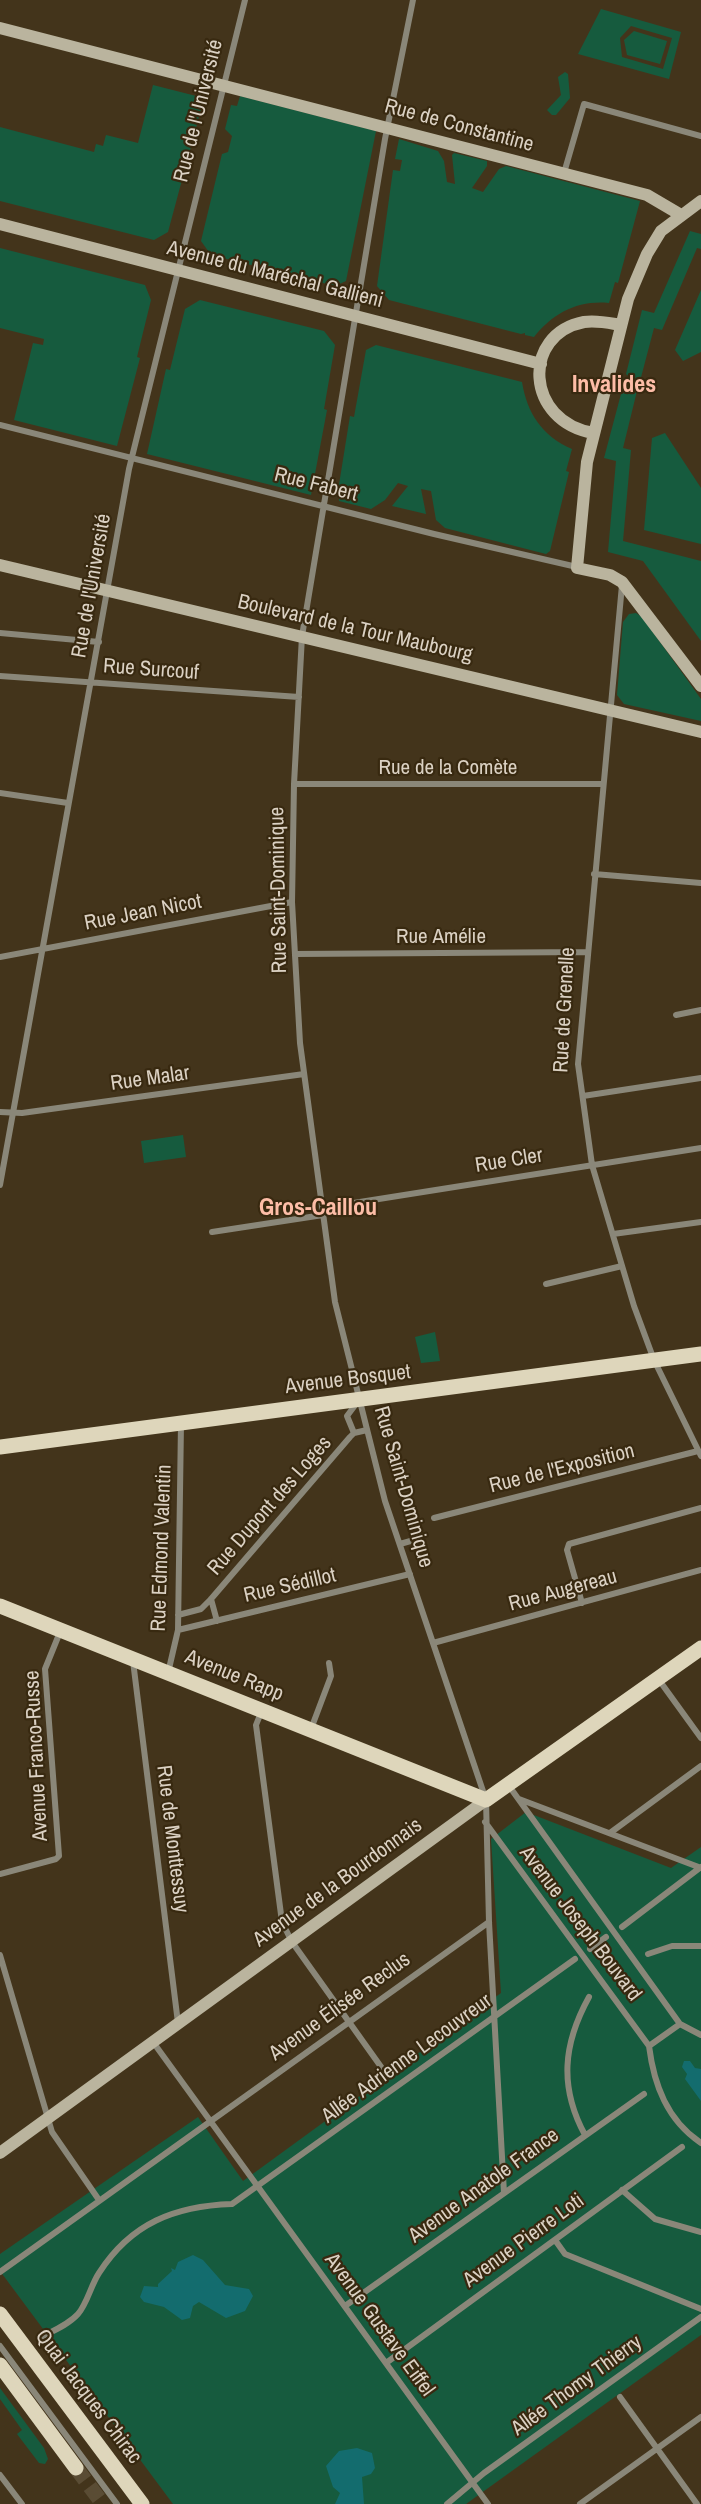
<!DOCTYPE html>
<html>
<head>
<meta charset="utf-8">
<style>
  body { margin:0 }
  canvas { display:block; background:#43341b }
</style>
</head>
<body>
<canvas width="701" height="2504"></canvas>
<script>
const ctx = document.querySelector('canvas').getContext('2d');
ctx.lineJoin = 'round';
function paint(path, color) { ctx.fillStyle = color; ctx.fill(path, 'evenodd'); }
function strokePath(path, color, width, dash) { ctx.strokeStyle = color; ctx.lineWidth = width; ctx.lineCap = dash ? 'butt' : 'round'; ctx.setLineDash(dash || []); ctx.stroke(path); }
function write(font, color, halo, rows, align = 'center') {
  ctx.font = font + ' "Archivo Narrow",sans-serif'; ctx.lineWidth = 4.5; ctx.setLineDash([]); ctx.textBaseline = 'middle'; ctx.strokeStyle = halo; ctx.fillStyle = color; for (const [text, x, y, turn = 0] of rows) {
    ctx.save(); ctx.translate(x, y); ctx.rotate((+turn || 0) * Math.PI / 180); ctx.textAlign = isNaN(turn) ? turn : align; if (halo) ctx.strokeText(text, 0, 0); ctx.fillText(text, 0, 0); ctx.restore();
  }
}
paint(new Path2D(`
  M 601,9 L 681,32 L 669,79 L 578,54 ZM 631,26 L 672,38 L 663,69 L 622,57 L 620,38 Z
  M 634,31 L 667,41 L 660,64 L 627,55 L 624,40 Z
  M 565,72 L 568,74 L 570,98 L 556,115 L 552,115 L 547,110 L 561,95 L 558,77 Z
  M 153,85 L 204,98 L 168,232 L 154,240 L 0,201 L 0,127 L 94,152 L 96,144 L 103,146 L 106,135 L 138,143 Z
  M 240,96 L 376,131 L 346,281 L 335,286 L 211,255 L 201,241 L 222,154 L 228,152 L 232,136 L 225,129 L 231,105 L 237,106 Z
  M 399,139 L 438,151 L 444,161 L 447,182 L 455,184 L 452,155 L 454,153 L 487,161 L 487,166 L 472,188 L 483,192 L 499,169 L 506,166 L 640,201 L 618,283 L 615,282 L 609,303 C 578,300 553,313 534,337 L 525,335 L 525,333 L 521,334 L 389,300 L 377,286 L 393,170 L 400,171 L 402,160 L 395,159 Z
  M 690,231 L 701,234 L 701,249 L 697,248 L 662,330 L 654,328 L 639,385 L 626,374 L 642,310 L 654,313 Z
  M 0,248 L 145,285 L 151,300 L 137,357 L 140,358 L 117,446 L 14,420 L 33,343 L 43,345 L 44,339 L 0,328 Z
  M 701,290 L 701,352 L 683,361 L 675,350 Z
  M 200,300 L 324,331 L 335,345 L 324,409 L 327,410 L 311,495 L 147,454 L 166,369 L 170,370 L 185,309 Z
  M 376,345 L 522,382 C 527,413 542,436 572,449 L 566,471 L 569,472 L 550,551 L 546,554 L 445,528 L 436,520 L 431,491 L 421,489 L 426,514 L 392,506 L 408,486 L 398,483 L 385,500 L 371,509 L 339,501 L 339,498 L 337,497 L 350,416 L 354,417 L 366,350 Z
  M 632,390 L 637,391 L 623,448 L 631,450 L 623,541 L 701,561 L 701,641 L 643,561 L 608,552 L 616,461 L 604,458 L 621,394 Z
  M 665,433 L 701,488 L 701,544 L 644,530 L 652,438 Z
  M 636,613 L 642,617 L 701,699 L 701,721 L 624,704 L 617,695 L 623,622 L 629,614 Z
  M 183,1135 L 186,1157 L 144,1163 L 141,1141 Z
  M 435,1332 L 440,1361 L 421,1363 L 415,1337 Z
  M 526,1812 L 671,1868 L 701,1847 L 701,2335 L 466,2504 L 173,2504 L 0,2271 L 0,2254 L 198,2117 L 243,2181 L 501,1993 L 491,1839 Z
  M 0,2388 L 44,2448 L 48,2459 L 45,2464 L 39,2463 L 17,2434 L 22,2430 L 0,2399 Z`), '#165b3e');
paint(new Path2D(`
  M 684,2061 L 690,2061 L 695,2068 L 701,2069 L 701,2101 L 685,2079 L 687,2074 L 682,2067 Z
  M 193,2255 L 203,2260 L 225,2285 L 249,2289 L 253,2296 L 245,2311 L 226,2318 L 199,2302 L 193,2306 L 190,2318 L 182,2320 L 164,2307 L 144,2302 L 140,2297 L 144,2286 L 158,2287 L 158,2284 L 172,2271 L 171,2268 L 175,2270 L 178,2262 Z
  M 357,2448 L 372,2453 L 375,2468 L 371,2474 L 362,2477 L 364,2504 L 335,2504 L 340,2493 L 333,2487 L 326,2466 L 339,2451 Z`), '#136c6e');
strokePath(new Path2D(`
  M 76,2468 L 103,2504`), '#5a4c34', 15, [15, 8]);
strokePath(new Path2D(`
  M 413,0 L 385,139 L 302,636 L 294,784 L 292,902 L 300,1043 L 335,1302 L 385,1501 L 486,1800 L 489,1922 L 504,2193
  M 564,173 L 584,104 L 701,136
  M 0,425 L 434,534 L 577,567
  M 622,585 L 578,1064 L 592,1165 L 634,1306 L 654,1360 L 701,1456
  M 0,633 L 99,642
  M 0,676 L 299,697
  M 294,784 L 602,784
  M 0,793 L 68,803
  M 594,874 L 701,883
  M 295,954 L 588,952
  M 0,957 L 292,902
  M 676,1015 L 701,1010
  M 583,1096 L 701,1078
  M 0,1112 L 22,1113 L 304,1074
  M 0,1185 L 129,469 L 245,0
  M 322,1208 L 701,1148
  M 212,1232 L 323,1215
  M 613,1234 L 701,1222
  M 546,1284 L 622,1266
  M 354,1433 L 347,1416 L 356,1404
  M 434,1518 L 698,1451
  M 400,1544 L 421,1538 L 417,1523
  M 211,1599 L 217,1621
  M 582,1603 L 567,1550 L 569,1544 L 701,1508
  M 178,1615 L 201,1609 L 211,1599 L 350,1437 L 354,1433 L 367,1430
  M 178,1630 L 410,1574
  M 433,1643 L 701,1570
  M 133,1661 L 178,2023
  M 168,1673 L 178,1630 L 181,1423
  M 659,1680 L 701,1738
  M 262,1710 L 256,1725 L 282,1922 L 292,1942 L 384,2071
  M 311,1729 L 331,1676 L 329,1663
  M 509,1786 L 680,2024 L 701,2035
  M 519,1799 L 701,1868
  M 485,1822 L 649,2046 C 654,2085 667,2120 701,2143
  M 610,1833 L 701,1766
  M 0,1874 L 56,1859 L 59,1856 L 45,1669 L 60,1632
  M 622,1927 L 701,1867
  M 590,1949 L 606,1937
  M 648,1954 L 672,1946 L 701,1946
  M 0,1955 L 52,2132 L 99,2200
  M 153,2042 L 488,2504
  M 649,2046 L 680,2024
  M 585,2135 C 559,2087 563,2044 589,1997
  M 622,2190 L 655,2219 L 701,2232
  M 555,2240 L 565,2254 L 701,2309
  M 0,2272 L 489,1922
  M 345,2306 L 644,2094
  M 43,2336 C 55,2330 69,2324 78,2314 C 87,2304 91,2285 99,2273 C 131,2223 175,2206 232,2204 L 575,1959
  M 0,2346 L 117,2504
  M 386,2363 L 682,2147
  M 620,2397 L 697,2504
  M 0,2475 L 22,2504
  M 447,2504 L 484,2473 L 701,2317
  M 580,2504 L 701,2417`), '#8a8779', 6);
strokePath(new Path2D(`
  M 0,28 L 647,195 L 681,215
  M 701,201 L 661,231 L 647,254 L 628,299 L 587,462 L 577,568 L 610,575 L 622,582 L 701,686
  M 0,224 L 541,364
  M 594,433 C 525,422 521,334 584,322 C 597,320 609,323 621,325
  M 0,565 L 701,732
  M 0,2153 L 486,1800`), '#bab49e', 12);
strokePath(new Path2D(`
  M 0,1447 L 701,1354
  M 0,1606 L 486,1800 L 701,1648
  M 0,2314 L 142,2504
  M 0,2365 L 76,2468`), '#ded6bb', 15);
write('21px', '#dbd1c3', '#382910', [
  ["Rue de l'Université",199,111,-76],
  ["Rue de Constantine",459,126,15],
  ["Avenue du Maréchal Gallieni",275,275,14],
  ["Rue Fabert",316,485,14],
  ["Rue de l'Université",92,586,-80],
  ["Boulevard de la Tour Maubourg",355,629,13],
  ["Rue Surcouf",151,670,4],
  ["Rue de la Comète",448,768],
  ["Rue Saint-Dominique",279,890,-91],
  ["Rue Jean Nicot",143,913,-11],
  ["Rue Amélie",441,937],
  ["Rue de Grenelle",565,1010,-87],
  ["Rue Malar",150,1079,-8],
  ["Rue Cler",509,1161,-9],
  ["Avenue Bosquet",348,1380,-7],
  ["Rue de l'Exposition",562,1469,-14],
  ["Rue Saint-Dominique",403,1487,74],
  ["Rue Dupont des Loges",270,1506,-49],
  ["Rue Edmond Valentin",162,1548,-88],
  ["Rue Sédillot",290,1586,-13],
  ["Rue Augereau",563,1591,-15],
  ["Avenue Rapp",234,1676,22],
  ["Avenue Franco-Russe",37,1756,-93],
  ["Rue de Monttessuy",172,1839,83],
  ["Avenue de la Bourdonnais",338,1883,-36],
  ["Avenue Joseph Bouvard",580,1924,53],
  ["Avenue Élisée Reclus",340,2007,-36],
  ["Allée Adrienne Lecouvreur",407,2059,-36],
  ["Avenue Anatole France",484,2186,-36],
  ["Avenue Pierre Loti",524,2241,-36],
  ["Avenue Gustave Eiffel",379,2325,54],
  ["Allée Thomy Thierry",577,2386,-36],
  ["Quai Jacques Chirac",88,2397,53]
]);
write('bold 24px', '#fdbda7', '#382910', [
  ["Invalides",614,386],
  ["Gros-Caillou",318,1209]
]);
</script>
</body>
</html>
